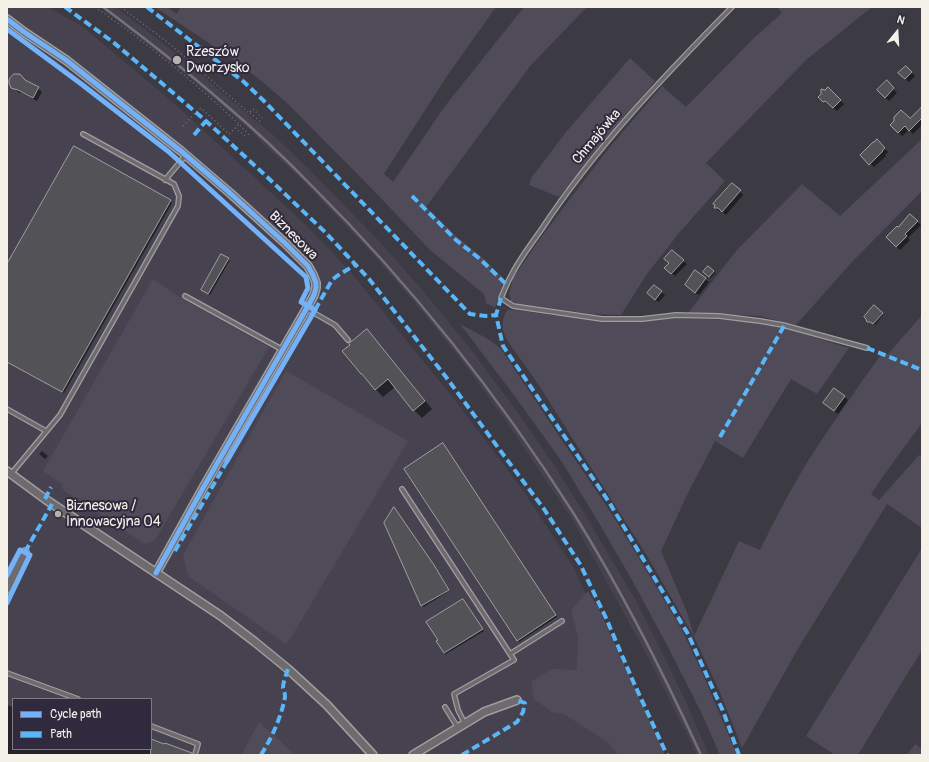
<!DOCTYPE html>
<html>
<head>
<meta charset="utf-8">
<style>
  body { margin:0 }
  #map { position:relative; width:929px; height:762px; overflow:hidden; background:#3c3a43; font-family:Pangolin,sans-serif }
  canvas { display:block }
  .frame { position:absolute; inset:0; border:8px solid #f4f1e8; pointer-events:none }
  .legend { position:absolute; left:12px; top:698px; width:140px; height:52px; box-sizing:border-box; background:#2f2a3d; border:1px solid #7e7a81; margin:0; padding:5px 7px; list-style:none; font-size:12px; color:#f4f1e8 }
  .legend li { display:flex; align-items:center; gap:8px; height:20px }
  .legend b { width:20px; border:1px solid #7e7a81 }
  .north { position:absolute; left:877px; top:12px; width:40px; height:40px; -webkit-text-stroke:3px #2f2a3d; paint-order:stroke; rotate:18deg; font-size:11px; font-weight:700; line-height:16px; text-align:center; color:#f4f1e8 }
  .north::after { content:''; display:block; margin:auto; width:14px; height:18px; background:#f4f1e8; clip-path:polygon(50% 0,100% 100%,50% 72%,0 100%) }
</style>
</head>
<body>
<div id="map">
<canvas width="929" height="762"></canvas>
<div class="frame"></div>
<ul class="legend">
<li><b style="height:5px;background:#73b2f8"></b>Cycle path</li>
<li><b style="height:5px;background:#59b6f9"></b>Path</li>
</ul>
<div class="north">N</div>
</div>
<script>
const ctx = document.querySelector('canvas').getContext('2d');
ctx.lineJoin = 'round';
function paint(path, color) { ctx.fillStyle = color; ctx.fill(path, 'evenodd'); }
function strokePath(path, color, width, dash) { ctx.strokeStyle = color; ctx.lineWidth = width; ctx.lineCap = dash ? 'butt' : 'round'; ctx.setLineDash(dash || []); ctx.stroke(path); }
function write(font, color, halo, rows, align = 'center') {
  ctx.font = font + ' Pangolin,sans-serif'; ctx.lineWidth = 4; ctx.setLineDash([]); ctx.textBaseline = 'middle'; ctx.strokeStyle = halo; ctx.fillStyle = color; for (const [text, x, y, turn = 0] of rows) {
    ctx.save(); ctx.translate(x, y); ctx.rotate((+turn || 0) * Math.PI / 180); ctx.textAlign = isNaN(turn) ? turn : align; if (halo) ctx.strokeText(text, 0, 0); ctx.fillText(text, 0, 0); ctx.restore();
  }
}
paint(new Path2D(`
  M 7,7 L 48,7 L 83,27 L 176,105 L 307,226 L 349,270 L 454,399 L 522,489 L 574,568 L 661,755 L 296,755 L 259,722 L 241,755 L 7,755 ZM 13,699 L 151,699 L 151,749 L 13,749 Z
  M 100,7 L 116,7 L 178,55 L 211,83 L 257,122 L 258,122 L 270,132 L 307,167 L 380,242 L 425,293 L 469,347 L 513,406 L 552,462 L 581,508 L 609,555 L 635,599 L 662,652 L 687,704 L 709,755 L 697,755 L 650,661 L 572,519 L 503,417 L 459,357 L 415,303 L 371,252 L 301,179 L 262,143 L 250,130 L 181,70 Z`), '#464250');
paint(new Path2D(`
  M 155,7 L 167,7 L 177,14 L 179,10 L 180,7 L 496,7 L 447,76 L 384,174 L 393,182 L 445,106 L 524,7 L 587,7 L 531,65 L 426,207 L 458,238 L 482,257 L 504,279 L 500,295 L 495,308 L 486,303 L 484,294 L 430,250 L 375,192 L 288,104 L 264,83 L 234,60 Z
  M 777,7 L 872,7 L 806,60 L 706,163 L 725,181 L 679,233 L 647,274 L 621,315 L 593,314 L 520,304 L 511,301 L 509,294 L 513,278 L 537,243 L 566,204 L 609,148 L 662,86 L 686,107 L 754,38 L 782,13 Z
  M 630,58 L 655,81 L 559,197 L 529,185 L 532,177 L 566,132 Z
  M 922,139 L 922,191 L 851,263 L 796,325 L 759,316 L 688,313 L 736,251 L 802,184 L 840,216 Z
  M 153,279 L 181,298 L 269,347 L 155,540 L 145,544 L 63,490 L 62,484 L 43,471 Z
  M 507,310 L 517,310 L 550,315 L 608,321 L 635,321 L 670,318 L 700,318 L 749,322 L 765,325 L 782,327 L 849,348 L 817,394 L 791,379 L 743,458 L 715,441 L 687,495 L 661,551 L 687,612 L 694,636 L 739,541 L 760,550 C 774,521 789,492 806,464 C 830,426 856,390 882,353 L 888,354 L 922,315 L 922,423 L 894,461 L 871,494 L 879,500 L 919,455 L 922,457 L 922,528 L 887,504 L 799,647 L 742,748 L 719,690 L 694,637 L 646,554 L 574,441 L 540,387 L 507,340 C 501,328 501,322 507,310 Z
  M 460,324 L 488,339 L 501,349 L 563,442 L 604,502 L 628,540 L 681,628 L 703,674 L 737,755 L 720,755 L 701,712 L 667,645 L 632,580 L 599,523 L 562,462 L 514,395 Z
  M 286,371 L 408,441 L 292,636 L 286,644 L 188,576 L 183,555 Z
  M 922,548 L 922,651 L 907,674 L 858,755 L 835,755 L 806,736 Z
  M 588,591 L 598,607 L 665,755 L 618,755 L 609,743 L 564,714 L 552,712 L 534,699 L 531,682 L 552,669 L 577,670 L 578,637 L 571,610 Z
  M 259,722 L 296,755 L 241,755 Z
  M 915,744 L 922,749 L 922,755 L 907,755 Z`), '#504b59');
paint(new Path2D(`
  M 906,67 L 915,76 L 909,82 L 900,73 Z
  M 26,82 L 38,88 L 42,92 L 37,101 L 22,93 L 19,93 L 11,85 Z
  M 887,82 L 897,93 L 889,101 L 878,90 Z
  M 828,89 L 844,104 L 837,111 L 829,104 L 828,105 L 820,97 Z
  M 922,108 L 922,125 L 913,134 L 909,130 L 902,136 L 891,125 L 910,120 Z
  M 877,141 L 888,152 L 885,155 L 886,156 L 874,167 L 861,155 Z
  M 740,191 L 743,195 L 726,215 L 722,211 L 719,211 L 715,208 Z
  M 170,201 L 172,203 L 64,393 L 7,361 L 7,266 Z
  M 910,215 L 921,225 L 908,238 L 910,240 L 900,250 L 887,237 L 898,229 Z
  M 228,259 L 230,260 L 210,295 L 203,291 Z
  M 683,261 L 687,264 L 675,276 L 666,268 Z
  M 714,271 L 715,273 L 711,278 L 705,274 Z
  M 705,279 L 709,282 L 699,295 L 689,289 Z
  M 661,292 L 665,295 L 659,302 L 652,297 Z
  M 874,307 L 883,315 L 875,325 L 873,323 L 869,323 L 868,322 Z
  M 374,339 L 432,409 L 422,418 L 414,410 L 395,387 L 383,397 L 361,374 Z
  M 844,396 L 848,400 L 838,414 L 828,406 Z
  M 444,446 L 557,617 L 519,642 L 517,640 Z
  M 42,451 L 48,456 L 45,459 L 39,454 Z
  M 385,523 L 435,568 L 449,591 L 424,607 L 422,605 Z
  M 464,601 L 484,631 L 446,654 L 444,653 Z
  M 7,705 L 13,707 L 13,749 L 151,749 L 151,739 L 154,740 L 157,742 L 187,755 L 7,755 Z`), '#0007');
const building = new Path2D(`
  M 906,66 L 912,72 L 905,79 L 898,73 Z
  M 14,74 L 19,74 L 21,75 L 25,80 L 39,87 L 33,98 L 18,90 L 14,89 L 11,88 L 9,83 L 9,80 L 10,78 Z
  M 887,80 L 894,88 L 885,98 L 877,90 Z
  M 828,87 L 841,100 L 833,108 L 825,101 L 823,102 L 818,97 L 821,94 L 821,89 L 825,90 Z
  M 922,107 L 922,118 L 909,131 L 905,126 L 898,133 L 890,125 L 894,121 L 894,117 L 901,110 L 910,118 Z
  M 877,139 L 885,148 L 882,151 L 883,151 L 869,165 L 860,155 L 873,142 L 874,142 Z
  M 74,146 L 171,200 L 62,392 L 7,362 L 7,264 Z
  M 732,183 L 741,190 L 722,212 L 718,208 L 714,208 L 715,205 L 713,204 Z
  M 910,214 L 918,221 L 905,234 L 907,236 L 896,247 L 886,237 L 897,226 L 898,227 Z
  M 672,250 L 684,260 L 671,274 L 664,268 L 669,263 L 664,259 Z
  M 221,254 L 229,258 L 208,294 L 201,290 Z
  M 708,266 L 714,271 L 709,277 L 703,272 Z
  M 695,270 L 706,278 L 695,293 L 685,285 Z
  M 654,285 L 662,291 L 655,300 L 647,293 Z
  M 874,305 L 883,313 L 873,324 L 870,322 L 867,322 L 866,319 L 864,317 Z
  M 367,329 L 425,401 L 413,411 L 388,379 L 375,390 L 362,374 L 361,374 L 342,351 L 350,345 L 349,344 Z
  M 834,388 L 845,396 L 834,411 L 823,403 Z
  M 443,443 L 556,615 L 517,641 L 404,469 Z
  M 394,507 L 434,565 L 449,590 L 421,606 L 384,523 Z
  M 463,599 L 483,629 L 444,653 L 436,641 L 438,640 L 426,622 Z
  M 151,739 L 164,744 L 165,743 L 192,753 L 192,755 L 151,755 Z`);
paint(building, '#535257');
strokePath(building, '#9f9ea0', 1);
const service = new Path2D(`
  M 732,7 C 663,77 595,148 541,230 C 531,244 518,261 511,276 C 507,283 504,291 501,298 L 513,306 L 602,319 L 642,319 L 676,315 L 719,316 L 760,321 L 783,325 L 867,348
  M 165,180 L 186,155
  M 185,296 L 283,350
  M 307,309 L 335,325 L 348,340
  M 7,409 L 46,431
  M 11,474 L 60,415 L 178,206 L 179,196 L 174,184 L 83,134
  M 402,489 L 514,660 L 454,694 L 458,710 L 465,724
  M 510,654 L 562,621
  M 7,673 L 78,699
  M 445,707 L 458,728
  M 151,726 L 198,744 L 195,755`);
const minor = new Path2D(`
  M 7,19 L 24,32 L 66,60 L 181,151 L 230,193 L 285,243 L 308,266 L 313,275 L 316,283 L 316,288 L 314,295 L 308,306 L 203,488 L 156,573
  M 7,471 L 45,499 L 221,616 L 255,642 L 288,669 L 327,705 L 373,755
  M 7,589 L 25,552
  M 413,755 L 484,712 L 517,700`);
strokePath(service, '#9f9ea0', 6);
strokePath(minor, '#9f9ea0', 10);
strokePath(new Path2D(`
  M 95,7 C 146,42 194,82 239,124
  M 121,7 L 171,45 L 249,113 L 253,109 L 262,118
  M 250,113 L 261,122
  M 183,126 L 198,110 L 201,108 L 229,134 L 235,128
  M 245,136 L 235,128 L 239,124 L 249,135`), '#747276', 1.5, [1, 3]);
strokePath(service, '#6e6b6e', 3.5);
strokePath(minor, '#6e6b6e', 7);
strokePath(new Path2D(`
  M 103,7 C 143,37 183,68 221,101 C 253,128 284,157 313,187 C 412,286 499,396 574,514 C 622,591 663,672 701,755`), '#747276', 2.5);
strokePath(new Path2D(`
  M 65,7 L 113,42 L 158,80 L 206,121 L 265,175 L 326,233 L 369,279 L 446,377 L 508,461 L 544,509 L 580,564 L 606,618 L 633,681 L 667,755
  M 147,7 L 244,82 L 264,101 L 470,314 L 486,316 L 496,315
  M 194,135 L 206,121
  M 412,196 L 456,240 L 480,259 L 507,285
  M 501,298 L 496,315 L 503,346 L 609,502 L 688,634 L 723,711 L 739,755
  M 315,310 L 332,280 L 337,276 L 355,265
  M 867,348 L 922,370
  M 720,437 L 784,326
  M 45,499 L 51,487
  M 175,551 L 229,458
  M 25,552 L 52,504
  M 261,755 C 272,737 281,718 285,697 C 285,693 284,691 283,688 C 283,682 286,675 288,669
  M 462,755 L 517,722 L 523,712 L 525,703 L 517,700`), '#59b6f9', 4, [8, 4]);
strokePath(new Path2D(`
  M 7,19 L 24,32 L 66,60 L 181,151 L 230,193 L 285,243 L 308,266 L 313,275 L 316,283 L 316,288 L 314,295 L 308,306 L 203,488 L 156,573
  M 7,29 L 80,83 L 169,152 L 306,277 L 308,288 L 301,302 L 315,310 L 227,461
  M 7,575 L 20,550 L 30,555 L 7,603`), '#73b2f8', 5);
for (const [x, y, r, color] of [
  [177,60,5,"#b4b1ae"],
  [58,514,4,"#b4b1ae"]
]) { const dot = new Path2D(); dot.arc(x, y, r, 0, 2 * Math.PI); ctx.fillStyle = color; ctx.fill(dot); strokePath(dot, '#2f2a3d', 1.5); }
write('14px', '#f4f1e8', '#2f2a3d', [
  ["Rzeszów",186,52],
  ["Dworzysko",186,68],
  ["Biznesowa /",66,506],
  ["Innowacyjna 04",66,522]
], 'left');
write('14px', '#f4f1e8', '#2f2a3d', [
  ["Chmajówka",597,137,-50],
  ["Biznesowa",293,236,45]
]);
</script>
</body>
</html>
